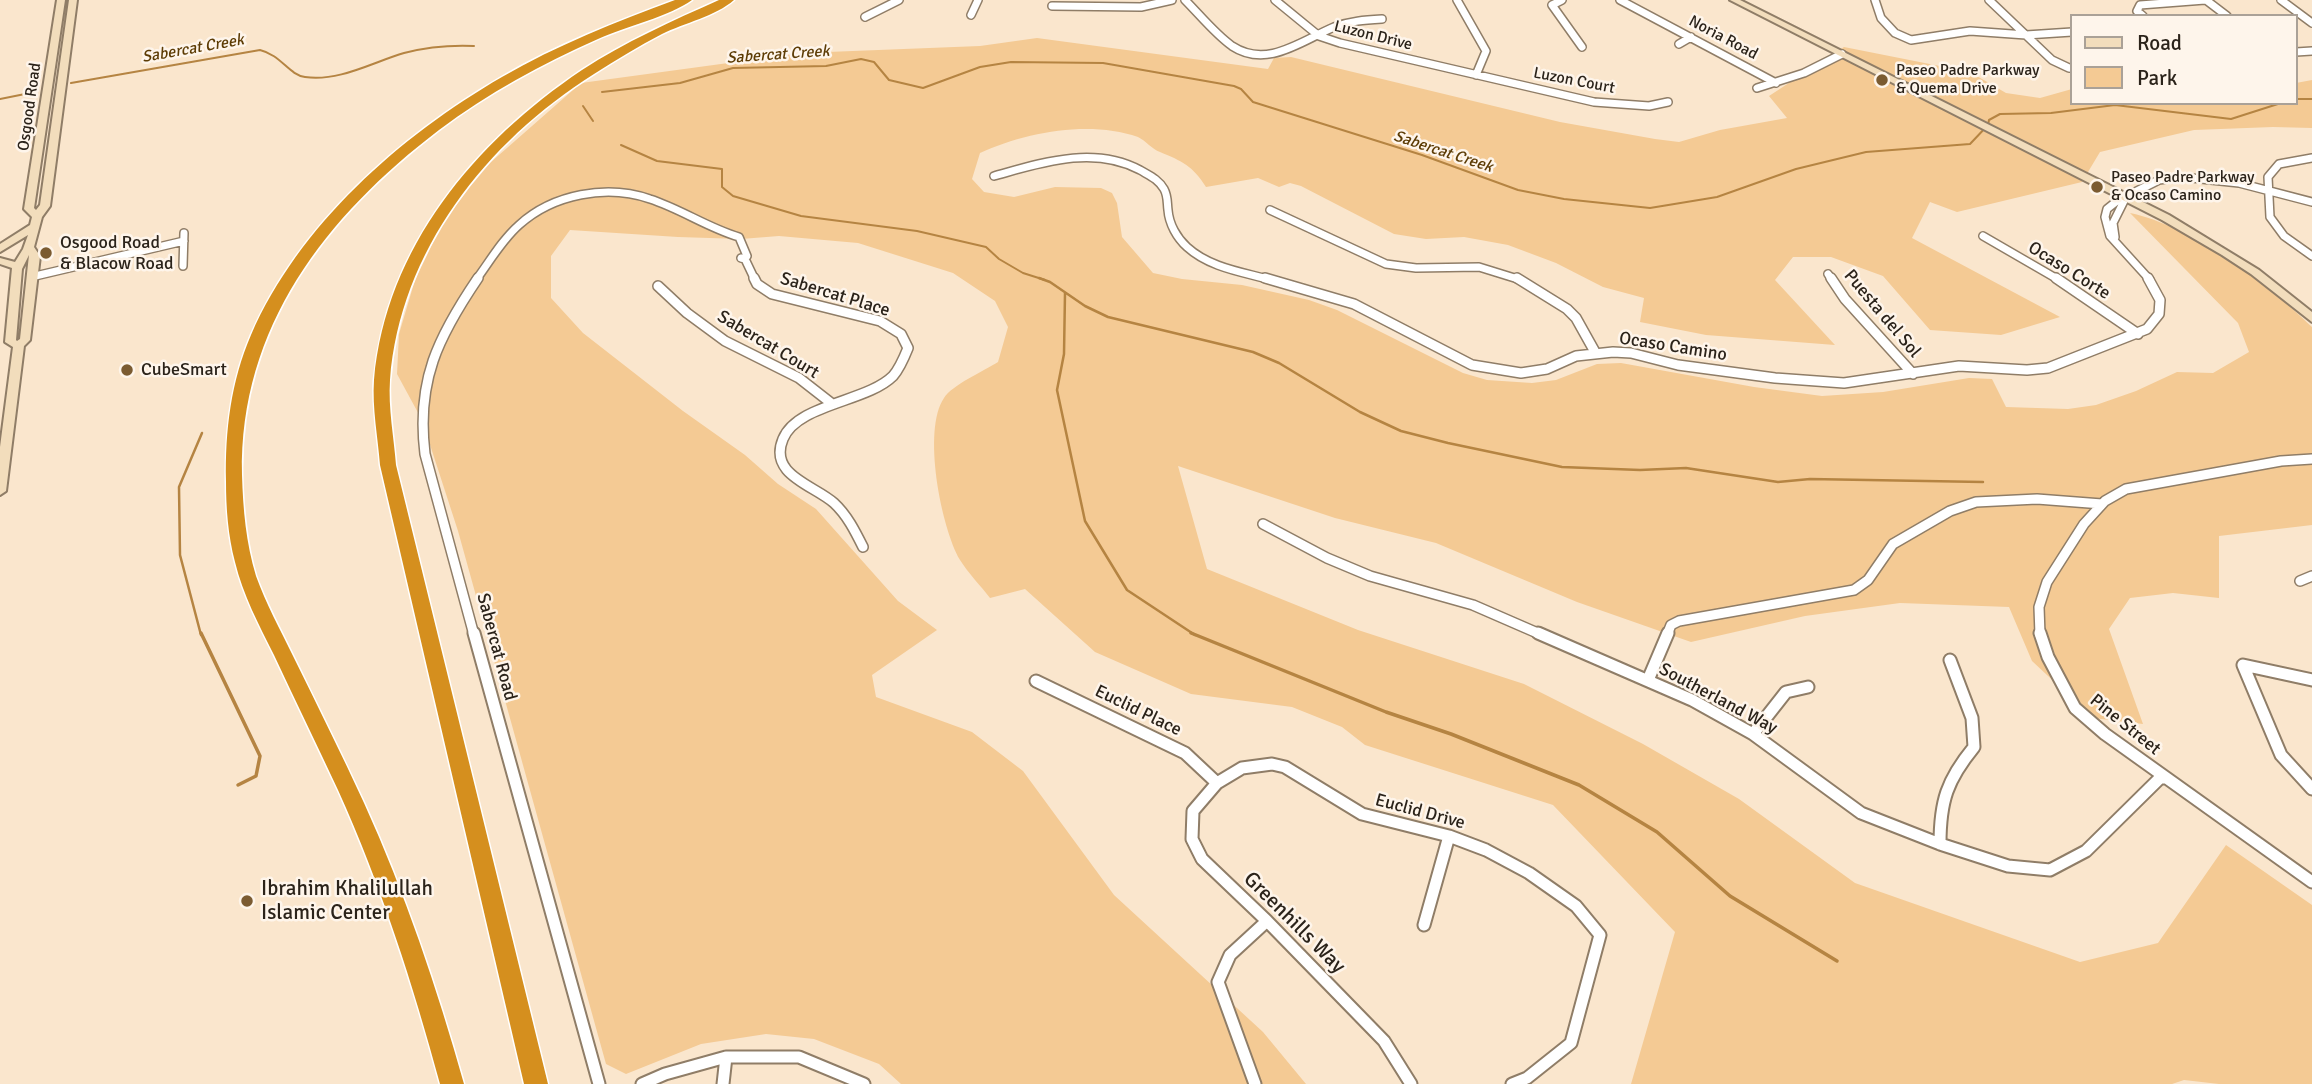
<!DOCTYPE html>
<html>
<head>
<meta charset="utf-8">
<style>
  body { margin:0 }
  #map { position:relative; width:2312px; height:1084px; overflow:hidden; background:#fae6cd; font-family:Signika,sans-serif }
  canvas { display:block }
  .legend { position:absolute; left:2070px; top:14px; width:228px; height:91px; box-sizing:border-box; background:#fef5eb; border:2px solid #aaa197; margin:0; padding:9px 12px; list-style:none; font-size:21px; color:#2b231a }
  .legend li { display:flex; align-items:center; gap:14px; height:35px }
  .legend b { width:35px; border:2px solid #aaa197 }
</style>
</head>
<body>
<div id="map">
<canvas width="2312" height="1084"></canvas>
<ul class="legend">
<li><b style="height:9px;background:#f2ddbc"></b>Road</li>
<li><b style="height:19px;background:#f4ca94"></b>Park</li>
</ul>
</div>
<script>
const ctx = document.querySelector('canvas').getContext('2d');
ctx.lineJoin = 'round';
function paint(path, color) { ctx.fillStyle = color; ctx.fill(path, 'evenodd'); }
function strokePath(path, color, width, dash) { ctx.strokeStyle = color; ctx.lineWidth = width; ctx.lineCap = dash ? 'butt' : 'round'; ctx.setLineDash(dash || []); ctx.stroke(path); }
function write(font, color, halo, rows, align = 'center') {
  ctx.font = font + ' Signika,sans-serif'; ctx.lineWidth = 5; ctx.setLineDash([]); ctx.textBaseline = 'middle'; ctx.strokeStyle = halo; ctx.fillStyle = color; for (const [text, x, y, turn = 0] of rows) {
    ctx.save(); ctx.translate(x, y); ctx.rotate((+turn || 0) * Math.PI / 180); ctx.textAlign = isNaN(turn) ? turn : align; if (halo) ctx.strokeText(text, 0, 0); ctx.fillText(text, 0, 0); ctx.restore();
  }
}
paint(new Path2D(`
  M 1037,38 L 1268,69 L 1274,58 L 1291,57 L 1560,122 L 1655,139 L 1679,142 L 1720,130 L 1787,118 L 1769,96 L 1844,47 L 1970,72 L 2006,93 L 2040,98 L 2072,89 L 2072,103 L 2296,103 L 2296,83 L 2312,80 L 2312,128 L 2273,127 L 2194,130 L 2100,152 L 2082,182 L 1957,212 L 1930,202 L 1912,238 L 2060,317 L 2001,335 L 1930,330 L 1883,276 L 1831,257 L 1793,257 L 1775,280 L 1835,345 L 1706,335 L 1640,322 L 1644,298 L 1603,287 L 1556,263 L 1508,245 L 1464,237 L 1426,239 L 1394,234 L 1301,186 L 1290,183 L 1279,187 L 1258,178 L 1206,187 C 1193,166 1182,161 1160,152 C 1152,149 1146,141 1138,137 C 1090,120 1025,132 980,153 L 972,179 L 984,192 L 1014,197 L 1055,187 L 1101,188 L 1112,193 L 1117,203 L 1122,237 L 1153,273 L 1182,279 L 1242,285 L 1309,300 L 1337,310 L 1463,373 L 1487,380 L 1532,383 L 1556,380 L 1597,364 L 1621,363 L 1754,387 L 1822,396 L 1883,392 L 1969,378 L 1992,379 L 2006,407 L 2068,409 L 2096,405 L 2136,391 L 2177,372 L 2213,373 L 2249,352 L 2238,323 L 2130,213 C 2192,226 2268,284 2312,327 L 2312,525 L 2219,536 L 2219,598 L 2173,593 L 2130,598 L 2109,629 L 2143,724 L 2093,718 L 2032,661 L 2009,607 L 1900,603 L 1805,616 L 1691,642 L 1577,602 L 1436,543 L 1335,518 L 1178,466 L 1207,569 L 1358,630 L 1524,684 L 1643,744 L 1739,799 L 1855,883 L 2080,962 L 2158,943 L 2226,845 L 2312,905 L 2312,1084 L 2219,1084 L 2184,1080 L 2172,1084 L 1631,1084 L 1675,932 L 1553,805 L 1365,745 L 1342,727 L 1292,707 L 1191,694 L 1095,652 L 1025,589 L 990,598 C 981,586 968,573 960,560 C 941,527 922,430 944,398 C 952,385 984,371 998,362 L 1008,327 L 995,301 L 953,273 L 858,243 L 779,236 L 741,239 L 678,237 L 570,230 L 551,256 L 551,298 L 583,333 L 683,411 L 745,455 L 778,484 L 816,509 L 898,601 L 937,630 L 872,675 L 876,697 L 972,732 L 1023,771 L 1114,895 L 1263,1032 L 1306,1084 L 901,1084 L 879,1064 L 814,1039 L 766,1034 L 701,1044 L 626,1074 L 606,1064 L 458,531 L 422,420 L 397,374 L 399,334 L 415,280 L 442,224 L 469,188 L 491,162 L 581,83 L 802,53 L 980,46 Z`), '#f4ca94');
strokePath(new Path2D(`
  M 71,83 L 260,50 C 281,55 289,75 305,77 C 339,82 373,62 404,53 C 427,47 451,45 474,46
  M 602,92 L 680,83 L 733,68 L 826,66 L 861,59 L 874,62 L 889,80 L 923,88 L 980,67 L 1011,62 L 1103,63 L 1234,86 L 1241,89 L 1253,102 L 1422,155 L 1518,190 L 1564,199 L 1650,208 L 1717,197 L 1796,169 L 1866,152 L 1970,144 L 1988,125 L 1989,120 L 2000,114 L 2051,113 L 2115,105 L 2231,119 L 2281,103
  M 0,99 L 30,93
  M 2296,99 L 2312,99
  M 583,106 L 593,121
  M 621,145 L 657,161 L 722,169 L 722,187 L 733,196 L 801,216 L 917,231 L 986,247 L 999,259 L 1023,273 L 1045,280`), '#b58442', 2);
strokePath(new Path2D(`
  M 1039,278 L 1050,282 L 1085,306 L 1108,317 L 1253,352 L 1279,363 L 1360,412 L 1401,431 L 1448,443 L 1562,467 L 1640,470 L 1686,468 L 1778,482 L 1810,479 L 1983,482
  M 1065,293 L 1064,354 L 1057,390 L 1085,521 L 1127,590 L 1195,635
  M 201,635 L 180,555 L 179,487 L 202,433`), '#b58442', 2.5);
strokePath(new Path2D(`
  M 201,633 L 260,756 L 256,776 L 238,785
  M 1191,633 L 1386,712 L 1451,734 L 1579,785 L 1657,832 L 1730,896 L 1837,961`), '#b58442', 3.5);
const streetFar2 = new Path2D(`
  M 1185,0 C 1200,15 1215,34 1232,46 C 1267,69 1301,41 1334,27 C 1350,21 1365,20 1382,19
  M 1275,0 L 1319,36 L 1340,43 L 1594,102 L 1649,106 L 1668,102
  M 1457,0 L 1486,51 L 1476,75
  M 1562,0 L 1552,5 L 1582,47
  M 1620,0 L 1776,83
  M 1875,0 L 1881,18 L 1895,33 L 1911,40 L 1970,31 L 2026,35 L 2072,32
  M 1989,0 L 2052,60 L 2069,68
  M 2206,0 L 2227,16
  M 2281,0 L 2312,23
  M 1052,6 L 1141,7 L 1172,0
  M 971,15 L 978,0
  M 2143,16 L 2137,11 L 2140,5 L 2205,0
  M 865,17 L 899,0
  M 1679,44 L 1691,37
  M 2296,52 L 2312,51
  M 1757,88 L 1804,73 L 1842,54
  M 2312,158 L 2279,164 L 2268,177 L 2270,217 L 2284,236 L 2312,256
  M 994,176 C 1041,163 1093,145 1140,170 C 1150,176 1158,179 1164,189 C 1168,196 1167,203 1168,210 C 1169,224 1177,238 1187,247 C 1210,268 1243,272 1271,280
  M 1270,210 L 1386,264 L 1416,268 L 1479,267 L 1521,280
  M 1983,236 L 2059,280
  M 2115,237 L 2113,223 L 2126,197
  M 741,258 L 745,259 L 755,280
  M 183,266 L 184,233
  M 1828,274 L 1832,280
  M 31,277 L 184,241
  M 476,280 C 490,261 502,240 519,225 C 553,194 607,184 650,199 C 681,209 708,228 739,237 L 747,256 L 745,259
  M 2150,280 L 2110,236 L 2105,217 L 2107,209 L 2117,201 L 2159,180 L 2182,177 L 2239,183 L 2312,202`);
const streetFar1 = new Path2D(`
  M 754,278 L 757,284 L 772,294 L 880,321 L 901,334 L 908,348 C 904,358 900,368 893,376 C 867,402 797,404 783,439 C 768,475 814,485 834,503 C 847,515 855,531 863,547
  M 1265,278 L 1354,304 L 1472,365 L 1521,373 L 1547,369 L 1576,356 L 1613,352 L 1631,353 L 1678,365 L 1775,378 L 1844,383 L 1959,366 L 2027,370 L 2048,368 L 2147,329 L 2159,314 L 2160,300 L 2148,278
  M 1517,278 L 1567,309 L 1576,318 L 1595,352
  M 1831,278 L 1845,299 L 1913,374
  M 2056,278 L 2138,334
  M 658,286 L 687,313 L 725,341 L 799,378 L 831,403
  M 1263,524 L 1327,558 L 1370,576 L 1473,605 L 1542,635
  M 2300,581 L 2312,576
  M 474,635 L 425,454 C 416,381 438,337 478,278
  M 1667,635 L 1671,625 L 1679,621 L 1854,590 L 1868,580 L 1893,544 L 1950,511 L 1976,502 L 2037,499 L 2102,504
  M 2040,635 L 2039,607 L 2047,582 L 2084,524 L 2105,501 L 2126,489 L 2281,461 L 2312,459`);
const street = new Path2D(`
  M 474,633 L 599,1084
  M 1538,633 L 1692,700 L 1753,734 L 1861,813 L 1940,844 L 2008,866 L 2050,870 L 2086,851 L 2160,778 L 2164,778
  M 2040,633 L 2048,657 L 2075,708 L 2105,734 L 2312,882
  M 1648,680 L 1668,633
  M 2312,680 L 2243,665 L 2281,755 L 2312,789
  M 1036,681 L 1185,753 L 1217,783
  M 1753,734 L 1786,692 L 1808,687
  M 1940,844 C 1940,801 1947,780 1974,747 L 1972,718 L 1950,660
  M 1424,925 L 1449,836
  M 642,1084 L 665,1074 L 726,1057 L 799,1057 L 864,1084
  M 723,1084 L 726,1057
  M 1255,1084 L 1218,982 L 1230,955 L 1267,921
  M 1411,1084 L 1384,1041 L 1267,921 L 1202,859 L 1192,839 L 1193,811 L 1217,783 L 1242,768 L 1272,764 L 1285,767 L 1362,814 L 1449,836 L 1486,850 L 1529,873 L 1576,906 L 1600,935 L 1571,1043 L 1527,1078 L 1512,1084`);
const secondary = new Path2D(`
  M 57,0 L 65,0 L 34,208 L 36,210 L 40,205 L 69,0 L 77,0 L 50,206 L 42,217 L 34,247 L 40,256 L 30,340 L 24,346 L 6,491 L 0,495 L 0,447 L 13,347 L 5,342 L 12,268 L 0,264 L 0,258 L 15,262 L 23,249 L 28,235 L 0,252 L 0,244 L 30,225 L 32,217 L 24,209 ZM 29,255 L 20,339 L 17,341 L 16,340 L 22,269 Z
  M 1730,0 L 1740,0 L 2169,215 L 2259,270 L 2312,312 L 2312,322 L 2251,274 L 2222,255 L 2162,220 Z`);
const highway = new Path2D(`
  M 675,0 L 692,0 C 670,16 625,27 598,39 C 542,64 488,93 439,130 C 326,216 239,327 242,475 C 243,509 246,543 256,576 C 266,604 280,629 293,656 C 317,705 341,753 364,803 C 405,893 437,988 464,1084 L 440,1084 C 413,984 381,885 338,790 C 317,745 295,700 274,655 C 259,625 243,595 235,562 C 228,535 226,508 226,481 C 225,431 231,381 251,335 C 299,225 400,136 502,77 C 557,45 616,22 675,0 Z
  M 719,0 L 734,0 C 716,16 684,23 662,34 C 639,46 616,60 594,74 C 486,142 400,251 390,380 C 388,408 394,438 396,465 L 548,1084 L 524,1084 L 380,465 C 378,438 372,408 374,380 C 386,247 475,142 582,70 C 625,42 672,21 719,0 Z`);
strokePath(streetFar2, '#8f7d67', 10);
strokePath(streetFar1, '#8f7d67', 12);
strokePath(street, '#8f7d67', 15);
strokePath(secondary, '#8f7d67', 4);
strokePath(highway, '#fff', 3);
strokePath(streetFar2, '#fff', 7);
strokePath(streetFar1, '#fff', 9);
strokePath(street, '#fff', 11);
paint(secondary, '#f2ddbc');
paint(highway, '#d58f1e');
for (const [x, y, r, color] of [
  [1882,80,7,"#7b5b31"],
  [2097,187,7,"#7b5b31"],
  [46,253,7,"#7b5b31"],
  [127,370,7,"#7b5b31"],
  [247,901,7,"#7b5b31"]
]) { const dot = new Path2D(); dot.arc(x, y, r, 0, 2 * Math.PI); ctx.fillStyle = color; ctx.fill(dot); strokePath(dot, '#fef5eb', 2.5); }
write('16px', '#2b231a', '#fef5eb', [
  ["Luzon Drive",1373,36,14],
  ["Noria Road",1723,38,28],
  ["Luzon Court",1574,81,11],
  ["Osgood Road",30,107,-82]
]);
write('italic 16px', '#5d3c05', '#fef5eb', [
  ["Sabercat Creek",193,49,-10],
  ["Sabercat Creek",778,55,-4],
  ["Sabercat Creek",1443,152,18]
]);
write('16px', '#2b231a', '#fef5eb', [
  ["Paseo Padre Parkway",1896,71],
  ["& Quema Drive",1896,89],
  ["Paseo Padre Parkway",2111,178],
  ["& Ocaso Camino",2111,196]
], 'left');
write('18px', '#2b231a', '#fef5eb', [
  ["Osgood Road",60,243],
  ["& Blacow Road",60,264],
  ["CubeSmart",141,370]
], 'left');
write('18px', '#2b231a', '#fef5eb', [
  ["Ocaso Corte",2069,271,32],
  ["Sabercat Place",835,295,17],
  ["Puesta del Sol",1882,314,50],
  ["Sabercat Court",768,345,31],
  ["Ocaso Camino",1673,347,9],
  ["Sabercat Road",496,647,75],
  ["Southerland Way",1718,699,28],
  ["Euclid Place",1138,711,26],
  ["Pine Street",2125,725,39],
  ["Euclid Drive",1420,812,15]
]);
write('21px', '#2b231a', '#fef5eb', [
  ["Ibrahim Khalilullah",261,889],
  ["Islamic Center",261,913]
], 'left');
write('21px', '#2b231a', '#fef5eb', [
  ["Greenhills Way",1294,923,45]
]);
</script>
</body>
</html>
